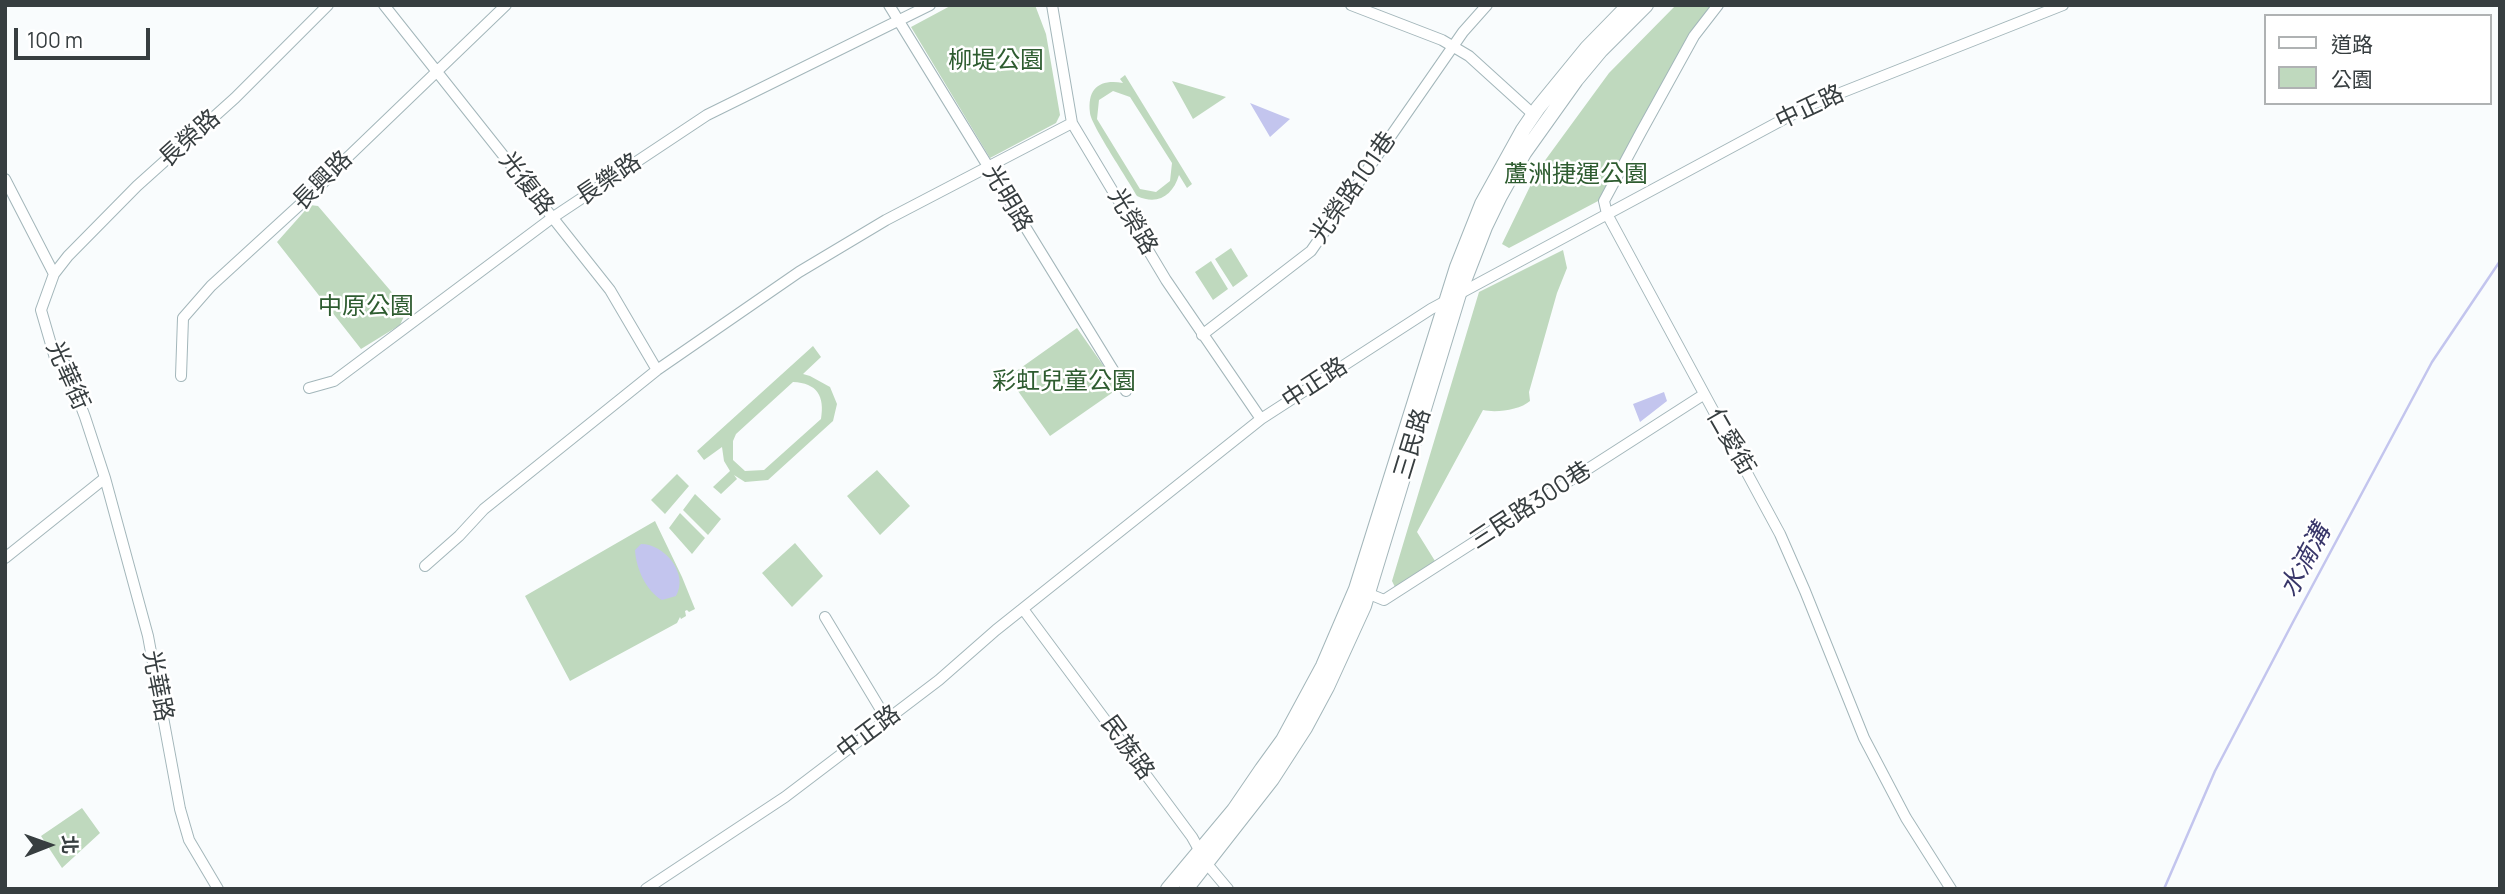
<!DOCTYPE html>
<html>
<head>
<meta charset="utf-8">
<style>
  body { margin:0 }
  #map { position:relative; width:2505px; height:894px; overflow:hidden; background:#f9fcfd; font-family:Manrope,"Noto Sans TC",sans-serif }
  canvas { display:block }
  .frame { position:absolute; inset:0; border:7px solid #373e40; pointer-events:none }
  .legend { position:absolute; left:2264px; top:14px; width:228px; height:91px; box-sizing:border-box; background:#fff; border:2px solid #afb2b3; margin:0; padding:9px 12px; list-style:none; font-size:21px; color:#373e40 }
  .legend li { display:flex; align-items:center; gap:14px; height:35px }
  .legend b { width:35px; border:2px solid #afb2b3 }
  .north { position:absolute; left:14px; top:810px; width:70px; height:70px; -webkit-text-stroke:5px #fff; paint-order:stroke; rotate:89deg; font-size:19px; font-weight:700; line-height:28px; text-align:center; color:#373e40 }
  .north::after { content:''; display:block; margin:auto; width:24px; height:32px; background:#373e40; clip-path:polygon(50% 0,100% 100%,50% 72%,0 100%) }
  .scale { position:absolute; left:14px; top:28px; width:136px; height:32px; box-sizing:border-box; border:4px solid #373e40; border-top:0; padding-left:9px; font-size:21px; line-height:24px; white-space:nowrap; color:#373e40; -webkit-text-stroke:5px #fff; paint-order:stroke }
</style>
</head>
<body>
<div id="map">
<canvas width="2505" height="894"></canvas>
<div class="frame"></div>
<ul class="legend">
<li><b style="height:9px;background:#fff"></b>道路</li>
<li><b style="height:19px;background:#bfd9be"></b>公園</li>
</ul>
<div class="north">北</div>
<div class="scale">100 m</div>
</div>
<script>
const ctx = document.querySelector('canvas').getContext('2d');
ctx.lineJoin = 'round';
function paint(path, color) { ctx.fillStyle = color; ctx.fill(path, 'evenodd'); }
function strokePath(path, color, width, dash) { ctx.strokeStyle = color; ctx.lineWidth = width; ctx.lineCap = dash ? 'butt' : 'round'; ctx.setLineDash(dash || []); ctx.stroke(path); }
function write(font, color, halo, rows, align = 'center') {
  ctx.font = font + ' Manrope,"Noto Sans TC",sans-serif'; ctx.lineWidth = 5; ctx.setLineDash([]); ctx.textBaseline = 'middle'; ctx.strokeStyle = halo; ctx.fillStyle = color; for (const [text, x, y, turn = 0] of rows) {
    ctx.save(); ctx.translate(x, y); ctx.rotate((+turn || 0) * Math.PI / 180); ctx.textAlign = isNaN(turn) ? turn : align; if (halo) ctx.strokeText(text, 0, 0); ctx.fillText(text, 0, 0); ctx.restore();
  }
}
paint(new Path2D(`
  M 952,5 L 1035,5 L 1046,34 L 1060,115 L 1056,123 L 990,158 L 911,27 Z
  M 1676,5 L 1716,5 L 1600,200 L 1509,248 L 1502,244 L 1538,170 L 1609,73 Z
  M 1125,75 L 1192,184 L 1187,188 L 1179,175 C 1173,195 1158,206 1137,196 C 1129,181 1091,125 1090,113 C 1087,88 1100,79 1123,83 L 1120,79 ZM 1113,91 L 1130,97 L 1172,163 L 1170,181 L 1156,192 L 1140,189 L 1097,119 L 1099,100 Z
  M 1172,81 L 1226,97 L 1193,119 Z
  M 310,205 L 318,206 L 407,310 L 400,325 L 361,349 L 277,242 Z
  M 1231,248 L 1248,276 L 1233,287 L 1215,259 Z
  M 1563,250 L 1567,268 L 1557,293 L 1529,392 L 1530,401 C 1520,410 1496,413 1483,410 L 1417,532 L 1435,561 L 1395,587 L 1392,581 L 1479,292 Z
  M 1211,261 L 1228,289 L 1213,300 L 1195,272 Z
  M 1077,328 L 1119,388 L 1050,436 L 1008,377 Z
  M 813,346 L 821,357 L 803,374 L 810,376 L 830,387 L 837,404 L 833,421 L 768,480 L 745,482 L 734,475 L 737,479 L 721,494 L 713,487 L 730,471 L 724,461 L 722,447 L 704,460 L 697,451 ZM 793,382 C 817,383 825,396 821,419 L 764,470 L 745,471 L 733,460 L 733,441 L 736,434 Z
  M 877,470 L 910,506 L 880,535 L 847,496 Z
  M 677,474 L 689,486 L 665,514 L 651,500 Z
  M 695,494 L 721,519 L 708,535 L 683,510 Z
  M 680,513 L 705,538 L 692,554 L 669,528 Z
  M 655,521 L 682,577 L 695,609 L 689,612 L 687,610 L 685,611 L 686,616 L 681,619 L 680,617 L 677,623 L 570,681 L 525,596 Z
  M 795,543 L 823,576 L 792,607 L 762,573 Z
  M 82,808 L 100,833 L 62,868 L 41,836 Z`), '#bfd9be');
paint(new Path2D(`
  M 1250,103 L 1290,119 L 1270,137 Z
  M 1664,392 L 1667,401 L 1640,422 L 1633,404 Z
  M 641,544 C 665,544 689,574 676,596 L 662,600 C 646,591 636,568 635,550 Z`), '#c3c5ee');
strokePath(new Path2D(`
  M 2164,889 L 2215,771 L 2293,622 L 2432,362 L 2500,261`), '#c3c5ee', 2.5);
const minor = new Path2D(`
  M 384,5 L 610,290 L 657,370
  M 889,5 L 1126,391
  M 1052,5 L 1072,123 L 1166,280 L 1261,419
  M 1351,5 L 1442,40 L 1469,56 L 1534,115
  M 1718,5 L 1694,36 L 1641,132 L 1604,201 L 1607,214 L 1780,534 L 1805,591 L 1864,738 L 1906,818 L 1951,889
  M 5,179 L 54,274
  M 1202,335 L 1311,251 L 1463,32 L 1487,5
  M 181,376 L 183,318 L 211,286 L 317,189 L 349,156 L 506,5
  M 309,388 L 334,381 L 552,218 L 707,115 L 930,5
  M 5,558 L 105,478
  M 425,566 L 459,536 L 484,509 L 657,370 L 799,272 L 886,220 L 1072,123
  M 1362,591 L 1384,600 L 1703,395
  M 1023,609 L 1192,837 L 1207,864 L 1228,889
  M 825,617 L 887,720
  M 218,889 L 189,840 L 180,809 L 148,636 L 105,478 L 85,417 L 65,364 L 55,358 L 41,310 L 54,274 L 68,256 L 137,186 L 235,98 L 328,5
  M 646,889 L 785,797 L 939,680 L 996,630 L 1261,419 L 1431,309 L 1810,105 L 2063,5`);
const major = new Path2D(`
  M 1168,889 L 1234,810 L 1262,769 L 1283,740 L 1323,666 L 1356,589 L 1457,267 L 1482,204 L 1523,130 L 1538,108 L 1587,48 L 1629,5
  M 1186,889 L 1272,779 L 1305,728 L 1327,687 L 1364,606 L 1459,294 L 1485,227 L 1500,196 L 1524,153 L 1576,80 L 1601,50 L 1646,5`);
strokePath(minor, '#a3b6ba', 12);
strokePath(major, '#a3b6ba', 16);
strokePath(minor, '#fff', 10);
strokePath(major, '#fff', 14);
write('24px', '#2e5c30', '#fff', [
  ["柳堤公園",996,61],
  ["蘆洲捷運公園",1576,175],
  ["中原公園",366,307],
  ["彩虹兒童公園",1064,382]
]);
write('24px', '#373e40', '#fff', [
  ["中正路",1810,108,-25],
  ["長榮路",190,139,-42],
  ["長樂路",609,180,-34],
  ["長興路",323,181,-45],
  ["光復路",526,184,52],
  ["光榮路101巷",1354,188,-55],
  ["光明路",1007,199,59],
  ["光榮路",1132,222,59],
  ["光華街",67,376,66],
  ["中正路",1315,384,-33],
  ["仁愛街",1730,442,60],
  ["三民路",1413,444,-73],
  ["三民路300巷",1531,506,-33],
  ["光華路",157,686,79],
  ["中正路",869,733,-37],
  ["民族路",1127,748,54]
]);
write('italic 26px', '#383669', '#fff', [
  ["水湳溝",2306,561,-62]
]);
</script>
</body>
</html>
